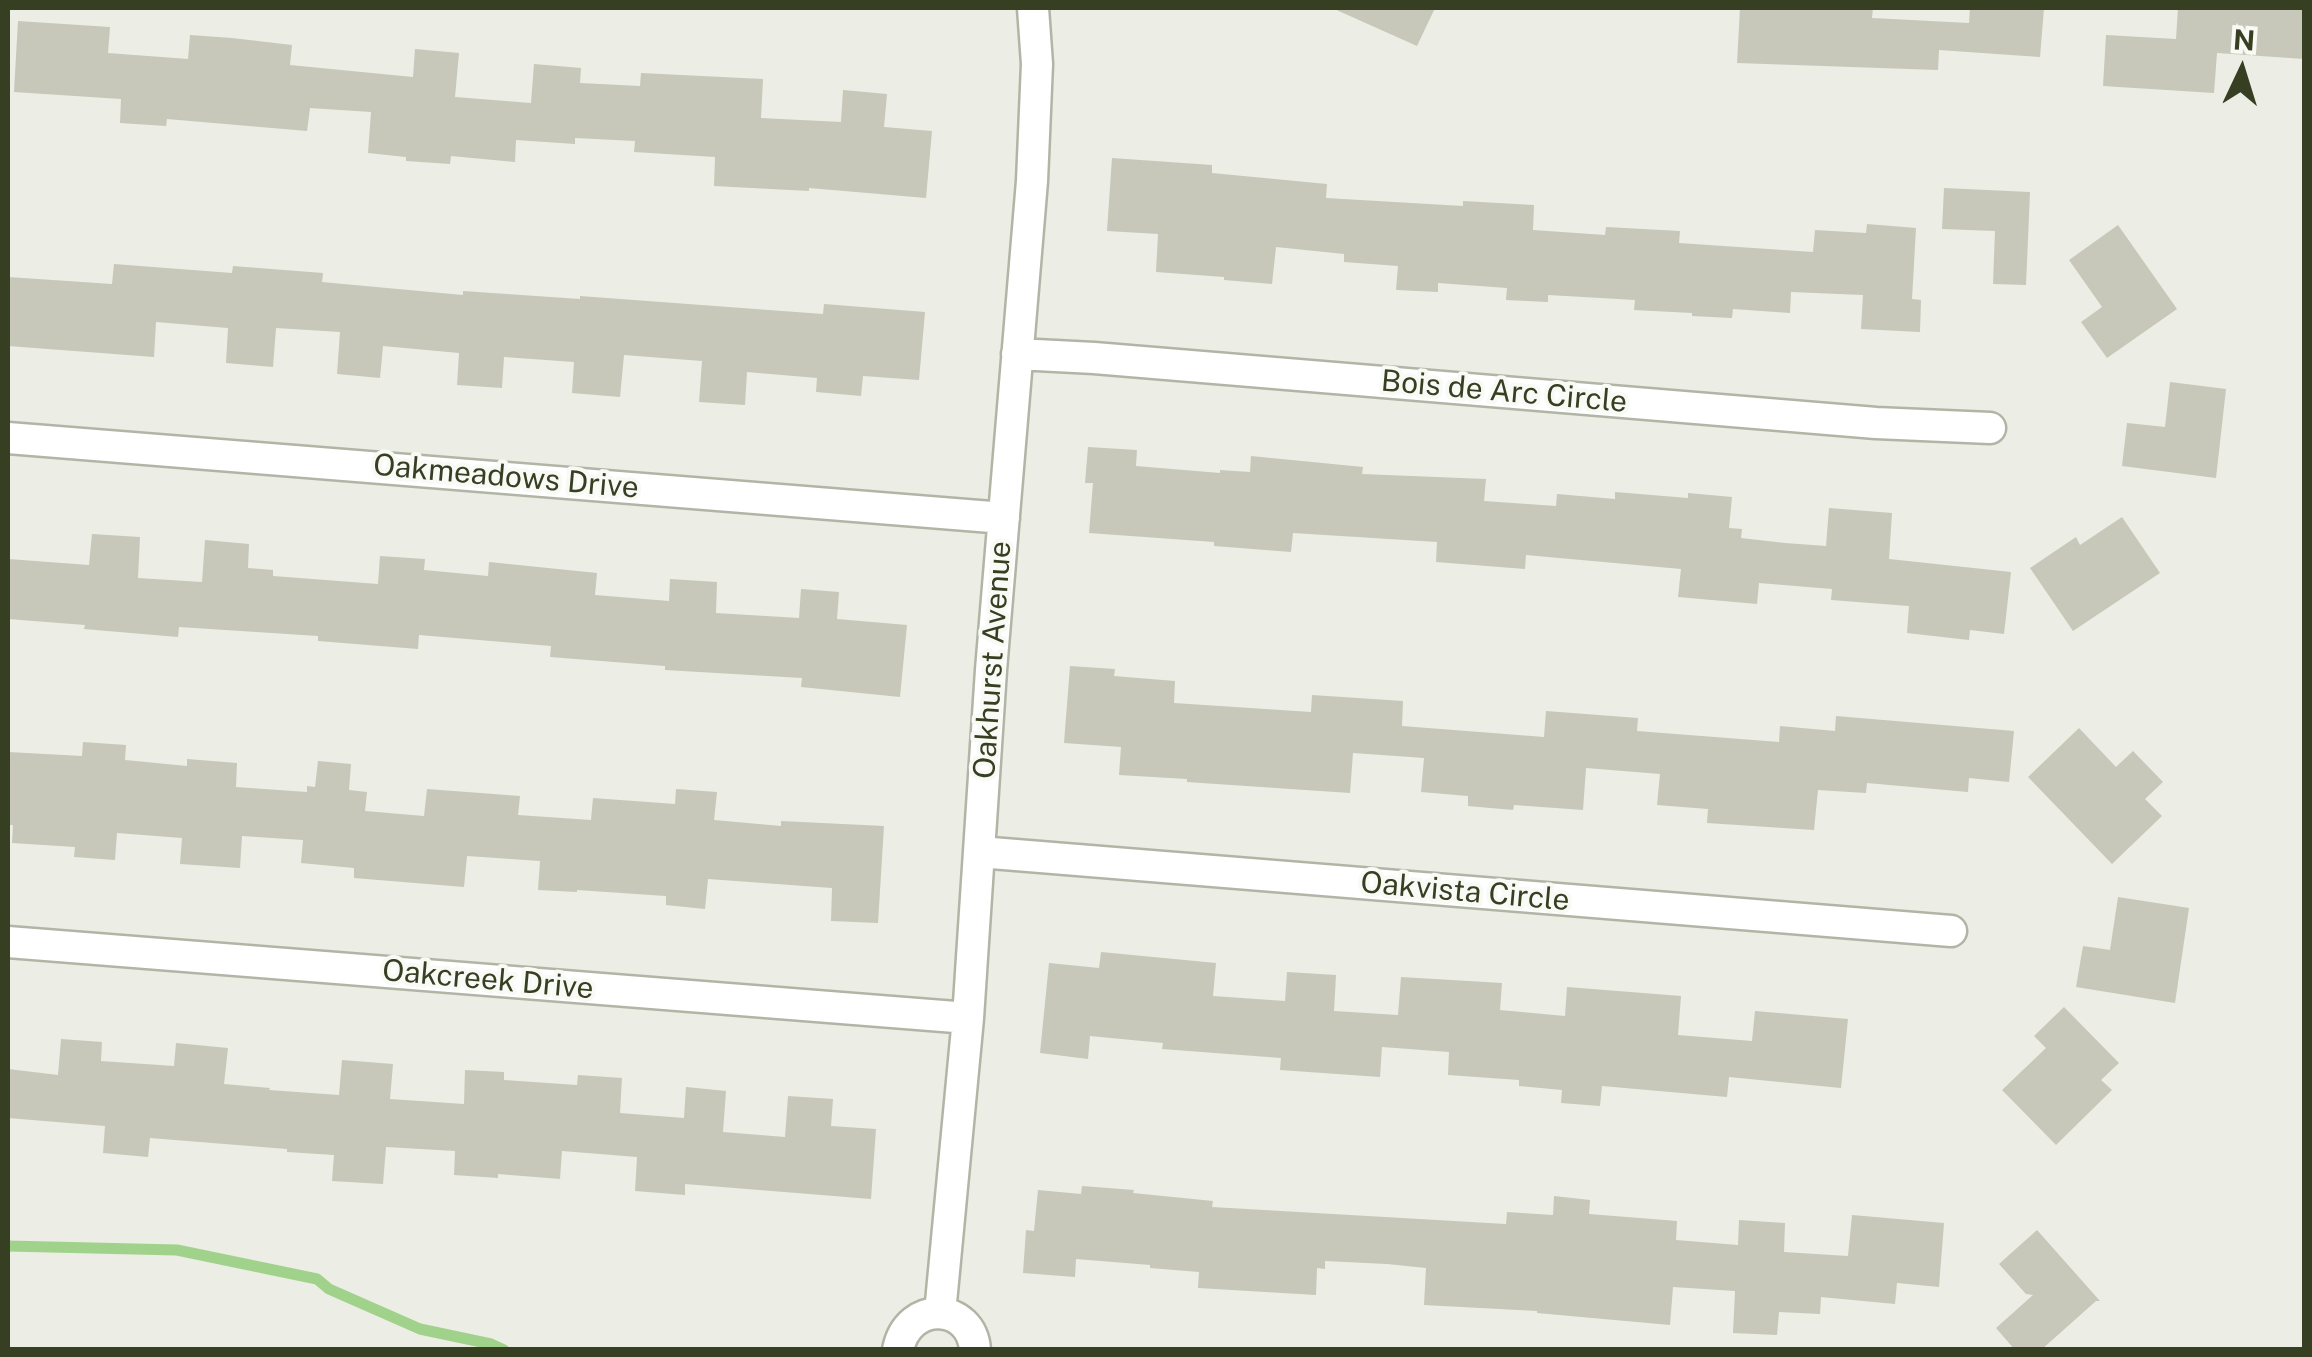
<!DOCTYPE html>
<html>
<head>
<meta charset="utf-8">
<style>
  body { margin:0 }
  #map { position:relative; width:2312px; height:1357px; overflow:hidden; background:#ecede4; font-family:"Public Sans",sans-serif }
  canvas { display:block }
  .frame { position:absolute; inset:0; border:10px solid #373f23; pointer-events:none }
  .north { position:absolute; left:2192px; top:20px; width:100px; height:100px; -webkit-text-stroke:8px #f9faf5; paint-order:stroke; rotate:4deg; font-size:28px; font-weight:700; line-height:40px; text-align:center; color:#373f23 }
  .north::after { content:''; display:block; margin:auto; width:35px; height:45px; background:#373f23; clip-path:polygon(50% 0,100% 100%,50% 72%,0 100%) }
</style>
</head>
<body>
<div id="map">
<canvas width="2312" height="1357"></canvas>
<div class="frame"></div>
<div class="north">N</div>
</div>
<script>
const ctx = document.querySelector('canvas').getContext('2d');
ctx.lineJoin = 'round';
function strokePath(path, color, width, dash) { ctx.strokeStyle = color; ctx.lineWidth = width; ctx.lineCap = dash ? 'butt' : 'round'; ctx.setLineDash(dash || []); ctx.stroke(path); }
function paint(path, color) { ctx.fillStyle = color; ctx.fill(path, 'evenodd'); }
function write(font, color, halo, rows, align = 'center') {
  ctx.font = font + ' "Public Sans",sans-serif'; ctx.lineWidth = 8; ctx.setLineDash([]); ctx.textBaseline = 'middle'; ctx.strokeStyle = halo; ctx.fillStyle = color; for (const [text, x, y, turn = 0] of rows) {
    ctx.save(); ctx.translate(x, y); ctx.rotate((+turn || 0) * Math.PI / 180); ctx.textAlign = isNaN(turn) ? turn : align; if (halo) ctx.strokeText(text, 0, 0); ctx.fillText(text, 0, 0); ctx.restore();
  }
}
strokePath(new Path2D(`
  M 8,1246 L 177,1250 L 317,1279 L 329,1289 L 420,1329 L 491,1344 L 504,1350`), '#a1d28c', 11);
paint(new Path2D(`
  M 1332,8 L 1435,8 L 1417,46 Z
  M 1740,8 L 1873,8 L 1872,18 L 1969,23 L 1970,8 L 2044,8 L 2040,57 L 1939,50 L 1938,70 L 1737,63 Z
  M 2178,8 L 2304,8 L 2304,59 L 2217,53 L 2214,93 L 2103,86 L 2106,35 L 2176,39 Z
  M 18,21 L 110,27 L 108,53 L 188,59 L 190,35 L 232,38 L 292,45 L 290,65 L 413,77 L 415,49 L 459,53 L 455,97 L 531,103 L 534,64 L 581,68 L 580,83 L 640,86 L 641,73 L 763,79 L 761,118 L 841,122 L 843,90 L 887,94 L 884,127 L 932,131 L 926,198 L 809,188 L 809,191 L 714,186 L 715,157 L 634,152 L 635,141 L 575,138 L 575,144 L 516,140 L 515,162 L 451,156 L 450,164 L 406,161 L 406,157 L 368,153 L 371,112 L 310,108 L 307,131 L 167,119 L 166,126 L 120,123 L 121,99 L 14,92 Z
  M 1112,158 L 1212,165 L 1212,173 L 1327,184 L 1326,198 L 1463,206 L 1463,201 L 1534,205 L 1533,230 L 1605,235 L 1606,227 L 1680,231 L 1679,243 L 1813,252 L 1815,230 L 1866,233 L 1867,224 L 1916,228 L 1912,299 L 1921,300 L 1920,332 L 1861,329 L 1863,295 L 1791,292 L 1790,313 L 1733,309 L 1732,318 L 1692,316 L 1692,313 L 1634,310 L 1635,300 L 1548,295 L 1548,302 L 1506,300 L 1507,288 L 1438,283 L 1438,292 L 1396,290 L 1398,266 L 1344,262 L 1344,254 L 1276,247 L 1272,284 L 1224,280 L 1224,277 L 1156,272 L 1158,234 L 1107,231 Z
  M 1944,188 L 2030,192 L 2026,285 L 1993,284 L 1995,231 L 1942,229 Z
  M 2118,225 L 2177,309 L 2107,358 L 2081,322 L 2102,307 L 2069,260 Z
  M 114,264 L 232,273 L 233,266 L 323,273 L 322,282 L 463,295 L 463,291 L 580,299 L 580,296 L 823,314 L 824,304 L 925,312 L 919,380 L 863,376 L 861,396 L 816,392 L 817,378 L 747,372 L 745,405 L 699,402 L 702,361 L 624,355 L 620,397 L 572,393 L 574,362 L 504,357 L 502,388 L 457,385 L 459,353 L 383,346 L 380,378 L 337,374 L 340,332 L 276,328 L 273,367 L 226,363 L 228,328 L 156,322 L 154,357 L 8,346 L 8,277 L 112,284 Z
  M 2170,382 L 2226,389 L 2216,478 L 2122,466 L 2127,423 L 2165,427 Z
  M 1088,447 L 1137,450 L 1136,466 L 1220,473 L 1220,470 L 1250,472 L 1251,456 L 1363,467 L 1362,474 L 1486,479 L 1484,501 L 1556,506 L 1557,494 L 1615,499 L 1615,492 L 1688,498 L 1688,493 L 1732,497 L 1729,528 L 1742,529 L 1741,538 L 1785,543 L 1826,546 L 1829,508 L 1892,513 L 1889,559 L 2011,572 L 2004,634 L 1970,630 L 1969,640 L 1907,633 L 1909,606 L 1831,600 L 1832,589 L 1759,583 L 1757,604 L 1678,597 L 1681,569 L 1526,555 L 1525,569 L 1436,562 L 1437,542 L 1293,533 L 1291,552 L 1214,546 L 1214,542 L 1089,533 L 1093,483 L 1085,483 Z
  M 2122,517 L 2160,573 L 2073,631 L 2030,568 L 2076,537 L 2080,545 Z
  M 92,534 L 140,537 L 138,578 L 202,582 L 205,540 L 249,544 L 248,568 L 273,570 L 273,576 L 378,584 L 380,556 L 425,559 L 424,570 L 488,576 L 489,562 L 597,573 L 595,595 L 669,601 L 670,579 L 717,582 L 716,613 L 799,618 L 801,589 L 839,592 L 837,619 L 907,625 L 900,697 L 801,687 L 802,678 L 665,670 L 665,666 L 550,657 L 551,646 L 419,635 L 418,649 L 318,641 L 318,636 L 179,627 L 178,637 L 84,629 L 85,625 L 8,619 L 8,559 L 89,565 Z
  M 1070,666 L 1115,669 L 1114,676 L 1175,681 L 1174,703 L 1311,712 L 1312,695 L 1403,701 L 1402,726 L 1544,737 L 1546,711 L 1638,718 L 1637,731 L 1779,742 L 1780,726 L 1835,731 L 1836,716 L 2014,731 L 2009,782 L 1969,778 L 1968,792 L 1867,783 L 1866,793 L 1818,790 L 1814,830 L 1707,823 L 1708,809 L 1657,805 L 1660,774 L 1586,768 L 1583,810 L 1514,805 L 1513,810 L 1468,806 L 1468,796 L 1421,792 L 1424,758 L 1353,753 L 1350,793 L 1187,782 L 1187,779 L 1119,775 L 1121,747 L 1064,743 Z
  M 2079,728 L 2116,767 L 2133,751 L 2163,782 L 2145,799 L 2162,816 L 2112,864 L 2028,777 Z
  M 83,742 L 126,745 L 125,760 L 187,766 L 187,759 L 237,763 L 236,787 L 307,792 L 307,786 L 315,787 L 318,761 L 351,764 L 349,790 L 367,792 L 365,811 L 424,816 L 427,789 L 520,796 L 518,815 L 591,820 L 593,798 L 675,804 L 676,789 L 717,792 L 714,820 L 781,826 L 781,821 L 884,826 L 878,923 L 831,921 L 832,888 L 708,879 L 705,909 L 666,905 L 666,896 L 577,890 L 577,892 L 538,890 L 540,861 L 467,856 L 464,887 L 354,878 L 354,868 L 301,863 L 303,840 L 242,836 L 240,868 L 180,864 L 182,838 L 117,833 L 115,860 L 74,857 L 75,847 L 12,843 L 13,825 L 8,825 L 8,752 L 82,756 Z
  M 2118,897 L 2189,908 L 2175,1003 L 2076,987 L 2083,946 L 2110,950 Z
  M 1101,952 L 1216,963 L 1213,996 L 1285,1001 L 1287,972 L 1336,975 L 1334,1011 L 1398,1015 L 1401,977 L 1502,983 L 1500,1010 L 1565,1016 L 1567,987 L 1681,996 L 1678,1035 L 1752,1041 L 1755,1011 L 1848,1019 L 1841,1088 L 1729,1077 L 1727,1097 L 1602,1086 L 1600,1106 L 1561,1103 L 1562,1090 L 1519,1086 L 1519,1080 L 1448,1075 L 1449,1052 L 1382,1047 L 1380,1077 L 1280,1070 L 1281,1058 L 1162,1049 L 1163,1043 L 1090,1036 L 1088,1059 L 1040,1053 L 1049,963 L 1099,968 Z
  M 2064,1007 L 2119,1063 L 2101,1080 L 2112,1090 L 2056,1145 L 2002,1090 L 2046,1048 L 2034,1036 Z
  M 61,1039 L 102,1042 L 101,1061 L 174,1066 L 176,1043 L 228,1048 L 224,1084 L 270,1088 L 269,1090 L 339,1095 L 342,1060 L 393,1064 L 390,1099 L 464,1104 L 465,1070 L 504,1072 L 504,1080 L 577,1085 L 578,1075 L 622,1078 L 620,1113 L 684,1118 L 686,1087 L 726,1091 L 723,1132 L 785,1137 L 788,1096 L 833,1099 L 831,1126 L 876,1129 L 871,1199 L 685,1184 L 685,1195 L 635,1191 L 637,1157 L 562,1151 L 560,1179 L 498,1174 L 498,1178 L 454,1175 L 455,1151 L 386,1147 L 383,1184 L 332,1181 L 334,1155 L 287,1152 L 287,1149 L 150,1138 L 148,1157 L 103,1153 L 105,1126 L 8,1118 L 8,1069 L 58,1075 Z
  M 1082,1186 L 1134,1190 L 1133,1193 L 1213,1201 L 1212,1207 L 1506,1224 L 1507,1212 L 1553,1215 L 1554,1196 L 1590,1200 L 1589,1214 L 1677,1221 L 1676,1240 L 1738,1245 L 1739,1220 L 1785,1223 L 1784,1252 L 1848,1256 L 1852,1215 L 1944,1223 L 1939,1287 L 1897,1283 L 1895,1304 L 1821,1297 L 1820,1314 L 1779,1312 L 1777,1335 L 1733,1333 L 1735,1291 L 1673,1287 L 1670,1325 L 1537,1313 L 1537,1311 L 1424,1305 L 1426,1268 L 1387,1264 L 1325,1261 L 1325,1269 L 1317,1268 L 1316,1295 L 1198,1288 L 1199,1272 L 1150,1268 L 1150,1265 L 1076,1259 L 1075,1277 L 1023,1273 L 1026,1230 L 1034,1231 L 1038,1190 L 1081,1194 Z
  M 2037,1230 L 2100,1301 L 2096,1301 L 2041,1350 L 2015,1350 L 1996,1328 L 2033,1295 L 2026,1294 L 1999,1264 Z`), '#c7c8b9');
const minor = new Path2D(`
  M 1017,354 L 1094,358 L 1876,423 L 1990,428
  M 8,438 L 1004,518
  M 979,852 L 1951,931
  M 8,942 L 968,1018
  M 940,1313 L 968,1018 L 991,670 L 1032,181 L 1037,64 L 1033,8
  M 898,1350 C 908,1299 972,1303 975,1350`);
strokePath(minor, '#b2b5a6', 35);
strokePath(minor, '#fff', 30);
write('30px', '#373f23', '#f9faf5', [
  ["Bois de Arc Circle",1504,392,5],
  ["Oakmeadows Drive",506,477,5],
  ["Oakhurst Avenue",993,660,-86],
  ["Oakvista Circle",1465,892,5],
  ["Oakcreek Drive",488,980,5]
]);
</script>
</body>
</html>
